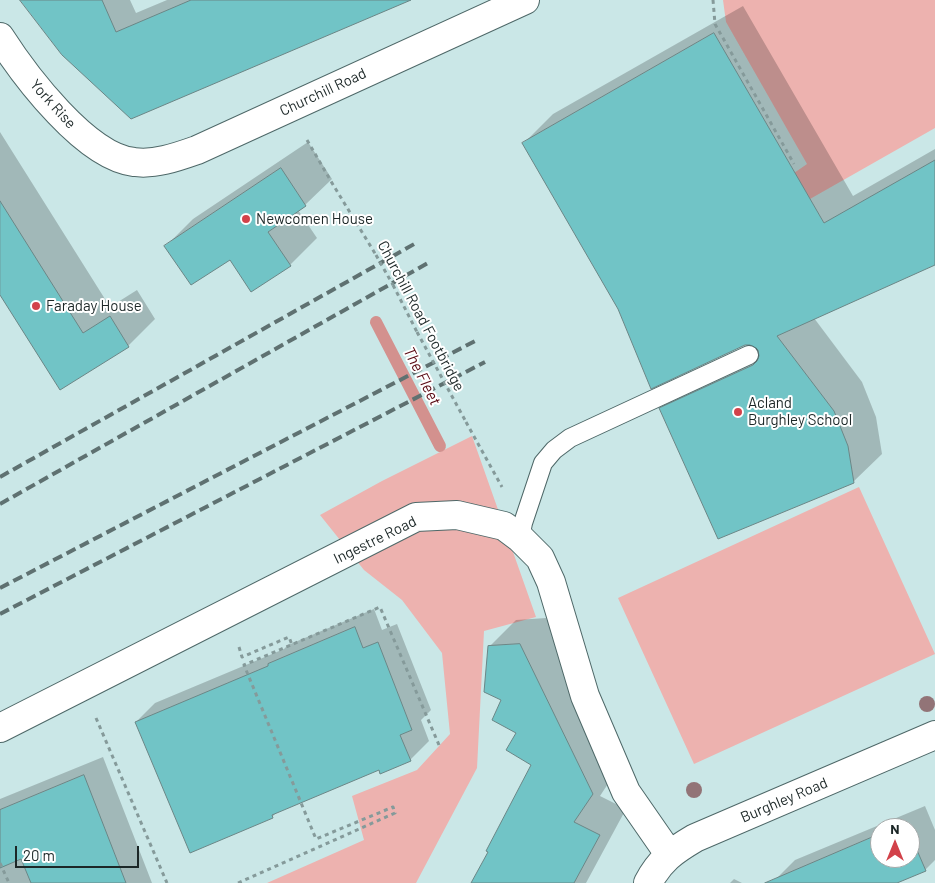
<!DOCTYPE html>
<html>
<head>
<meta charset="utf-8">
<style>
  body { margin:0 }
  #map { position:relative; width:935px; height:883px; overflow:hidden; background:#cae7e7; font-family:Barlow,sans-serif }
  canvas { display:block }
  .north { position:absolute; left:870px; top:818px; width:50px; height:50px; box-sizing:border-box; background:#fff; border:1px solid #a4a9a9; border-radius:50%; rotate:0deg; font-size:14px; font-weight:700; line-height:20px; text-align:center; color:#1c2727 }
  .north::after { content:''; display:block; margin:auto; width:18px; height:22px; background:#d2424a; clip-path:polygon(50% 0,100% 100%,50% 72%,0 100%) }
  .scale { position:absolute; left:15px; top:846px; width:124px; height:22px; box-sizing:border-box; border:2px solid #1c2727; border-top:0; padding-left:6px; font-size:15px; line-height:18px; white-space:nowrap; color:#1c2727; -webkit-text-stroke:4px #fff; paint-order:stroke }
</style>
</head>
<body>
<div id="map">
<canvas width="935" height="883"></canvas>
<div class="north">N</div>
<div class="scale">20 m</div>
</div>
<script>
const ctx = document.querySelector('canvas').getContext('2d');
ctx.lineJoin = 'round';
function paint(path, color) { ctx.fillStyle = color; ctx.fill(path, 'evenodd'); }
function strokePath(path, color, width, dash) { ctx.strokeStyle = color; ctx.lineWidth = width; ctx.lineCap = dash ? 'butt' : 'round'; ctx.setLineDash(dash || []); ctx.stroke(path); }
function write(font, color, halo, rows, align = 'center') {
  ctx.font = font + ' Barlow,sans-serif'; ctx.lineWidth = 4; ctx.setLineDash([]); ctx.textBaseline = 'middle'; ctx.strokeStyle = halo; ctx.fillStyle = color; for (const [text, x, y, turn = 0] of rows) {
    ctx.save(); ctx.translate(x, y); ctx.rotate((+turn || 0) * Math.PI / 180); ctx.textAlign = isNaN(turn) ? turn : align; if (halo) ctx.strokeText(text, 0, 0); ctx.fillText(text, 0, 0); ctx.restore();
  }
}
paint(new Path2D(`
  M 723,0 L 935,0 L 935,128 L 810,199 L 794,173 L 807,164 L 726,22 Z
  M 472,436 L 536,617 L 484,631 L 477,768 L 416,883 L 267,883 L 364,840 L 352,796 L 417,770 L 450,734 L 442,653 L 402,600 L 364,570 L 320,515 L 382,481 Z
  M 859,487 L 935,654 L 694,764 L 618,598 Z`), '#edb2af');
paint(new Path2D(`
  M 22,0 L 130,0 L 136,13 L 167,0 L 408,0 L 63,54 Z
  M 743,6 L 853,196 L 935,149 L 935,263 L 814,318 L 862,382 L 876,417 L 882,454 L 853,482 L 660,409 L 689,380 L 758,348 L 751,343 L 619,308 L 524,143 L 553,114 Z
  M 0,132 L 110,307 L 137,290 L 155,319 L 128,346 L 60,388 L 0,293 Z
  M 308,142 L 332,179 L 305,205 L 298,210 L 317,238 L 290,265 L 230,258 L 166,246 L 193,219 Z
  M 374,609 L 382,630 L 397,624 L 431,710 L 421,720 L 429,741 L 410,760 L 379,769 L 279,810 L 272,817 L 136,722 L 155,703 L 284,649 L 288,645 Z
  M 546,618 L 619,767 L 600,796 L 626,809 L 586,883 L 473,883 L 533,764 L 503,700 L 489,647 L 516,620 Z
  M 103,757 L 152,883 L 0,883 L 0,799 Z
  M 925,806 L 935,830 L 935,860 L 925,870 L 894,883 L 778,883 L 776,879 L 795,860 ZM 880,828 L 910,828 L 910,858 L 880,858 Z
  M 734,879 L 742,883 L 730,883 Z`), '#0003');
strokePath(new Path2D(`
  M 376,322 L 440,446`), '#d3918e', 12);
const building = new Path2D(`
  M 20,0 L 102,0 L 116,32 L 191,0 L 411,0 L 131,119 L 62,55 Z
  M 714,33 L 824,223 L 935,160 L 935,265 L 777,336 L 834,411 L 848,446 L 854,483 L 718,539 L 659,408 L 753,365 L 757,361 L 759,356 L 758,350 L 750,345 L 745,345 L 651,389 L 618,309 L 522,143 Z
  M 281,168 L 306,206 L 268,232 L 291,266 L 251,292 L 230,260 L 191,285 L 164,246 Z
  M 0,201 L 83,333 L 110,316 L 129,347 L 60,390 L 0,295 Z
  M 355,627 L 363,648 L 378,642 L 412,730 L 400,735 L 411,761 L 380,774 L 379,770 L 272,815 L 273,818 L 190,853 L 135,722 L 268,666 L 268,664 Z
  M 520,644 L 593,794 L 574,822 L 600,835 L 574,883 L 471,883 L 488,852 L 486,851 L 531,765 L 506,750 L 516,733 L 492,720 L 501,700 L 484,692 L 488,646 Z
  M 84,775 L 126,883 L 31,883 L 21,859 L 0,868 L 0,810 Z
  M 880,834 L 880,858 L 910,858 L 910,834 L 926,871 L 897,883 L 765,883 Z`);
paint(building, '#71c4c6');
strokePath(building, '#6b8686', 1);
const service = new Path2D(`
  M 520,538 L 523,523 L 543,463 L 554,450 L 570,438 L 749,355`);
const minor = new Path2D(`
  M 0,37 C 25,76 86,157 134,162 C 155,165 177,157 197,150 L 525,0
  M 0,728 L 416,517 L 457,515 L 504,526 L 520,538 L 540,558 L 551,582 L 585,696 L 626,792 L 669,854
  M 648,883 C 660,860 673,851 695,838 L 935,735`);
strokePath(service, '#4e6868', 20);
strokePath(minor, '#4e6868', 30);
strokePath(new Path2D(`
  M 713,0 L 715,24 L 794,164
  M 307,140 L 332,183 L 376,255
  M 393,285 L 417,332
  M 466,422 L 502,487
  M 239,647 L 242,657 L 289,637 L 292,645
  M 96,718 L 167,883
  M 0,863 L 9,883
  M 238,883 L 395,813 L 393,807 L 316,839 L 244,665 L 380,607 L 439,745`), '#859a9a', 3, [4, 4]);
strokePath(service, '#fff', 18);
strokePath(minor, '#fff', 28);
strokePath(new Path2D(`
  M 0,477 L 416,243
  M 0,504 L 428,263
  M 0,588 L 477,340
  M 0,614 L 485,362`), '#5f7171', 4, [10, 5]);
strokePath(new Path2D(`
  M 376,255 L 393,285
  M 417,332 L 466,422`), '#859a9a', 3, [4, 4]);
ctx.fillStyle = '#927477';
for (const [x, y] of [
  [927,704],
  [694,790]
]) { ctx.beginPath(); ctx.arc(x, y, 8, 0, 2 * Math.PI); ctx.fill(); }
for (const [x, y, r, color] of [
  [246,219,5,"#d2424a"],
  [36,306,5,"#d2424a"],
  [738,412,5,"#d2424a"]
]) { const dot = new Path2D(); dot.arc(x, y, r, 0, 2 * Math.PI); ctx.fillStyle = color; ctx.fill(dot); strokePath(dot, '#fff', 2); }
write('15px', '#1c2727', '#fff', [
  ["Churchill Road",323,92,-25],
  ["York Rise",53,104,48],
  ["Churchill Road Footbridge",421,316,62],
  ["Ingestre Road",375,540,-26],
  ["Burghley Road",784,800,-23]
]);
write('15px', '#1c2727', '#fff', [
  ["Newcomen House",256,219],
  ["Faraday House",46,306],
  ["Acland",748,403],
  ["Burghley School",748,420]
], 'left');
write('italic 16px', '#5a0b14', '#fff', [
  ["The Fleet",422,376,63]
]);
</script>
</body>
</html>
